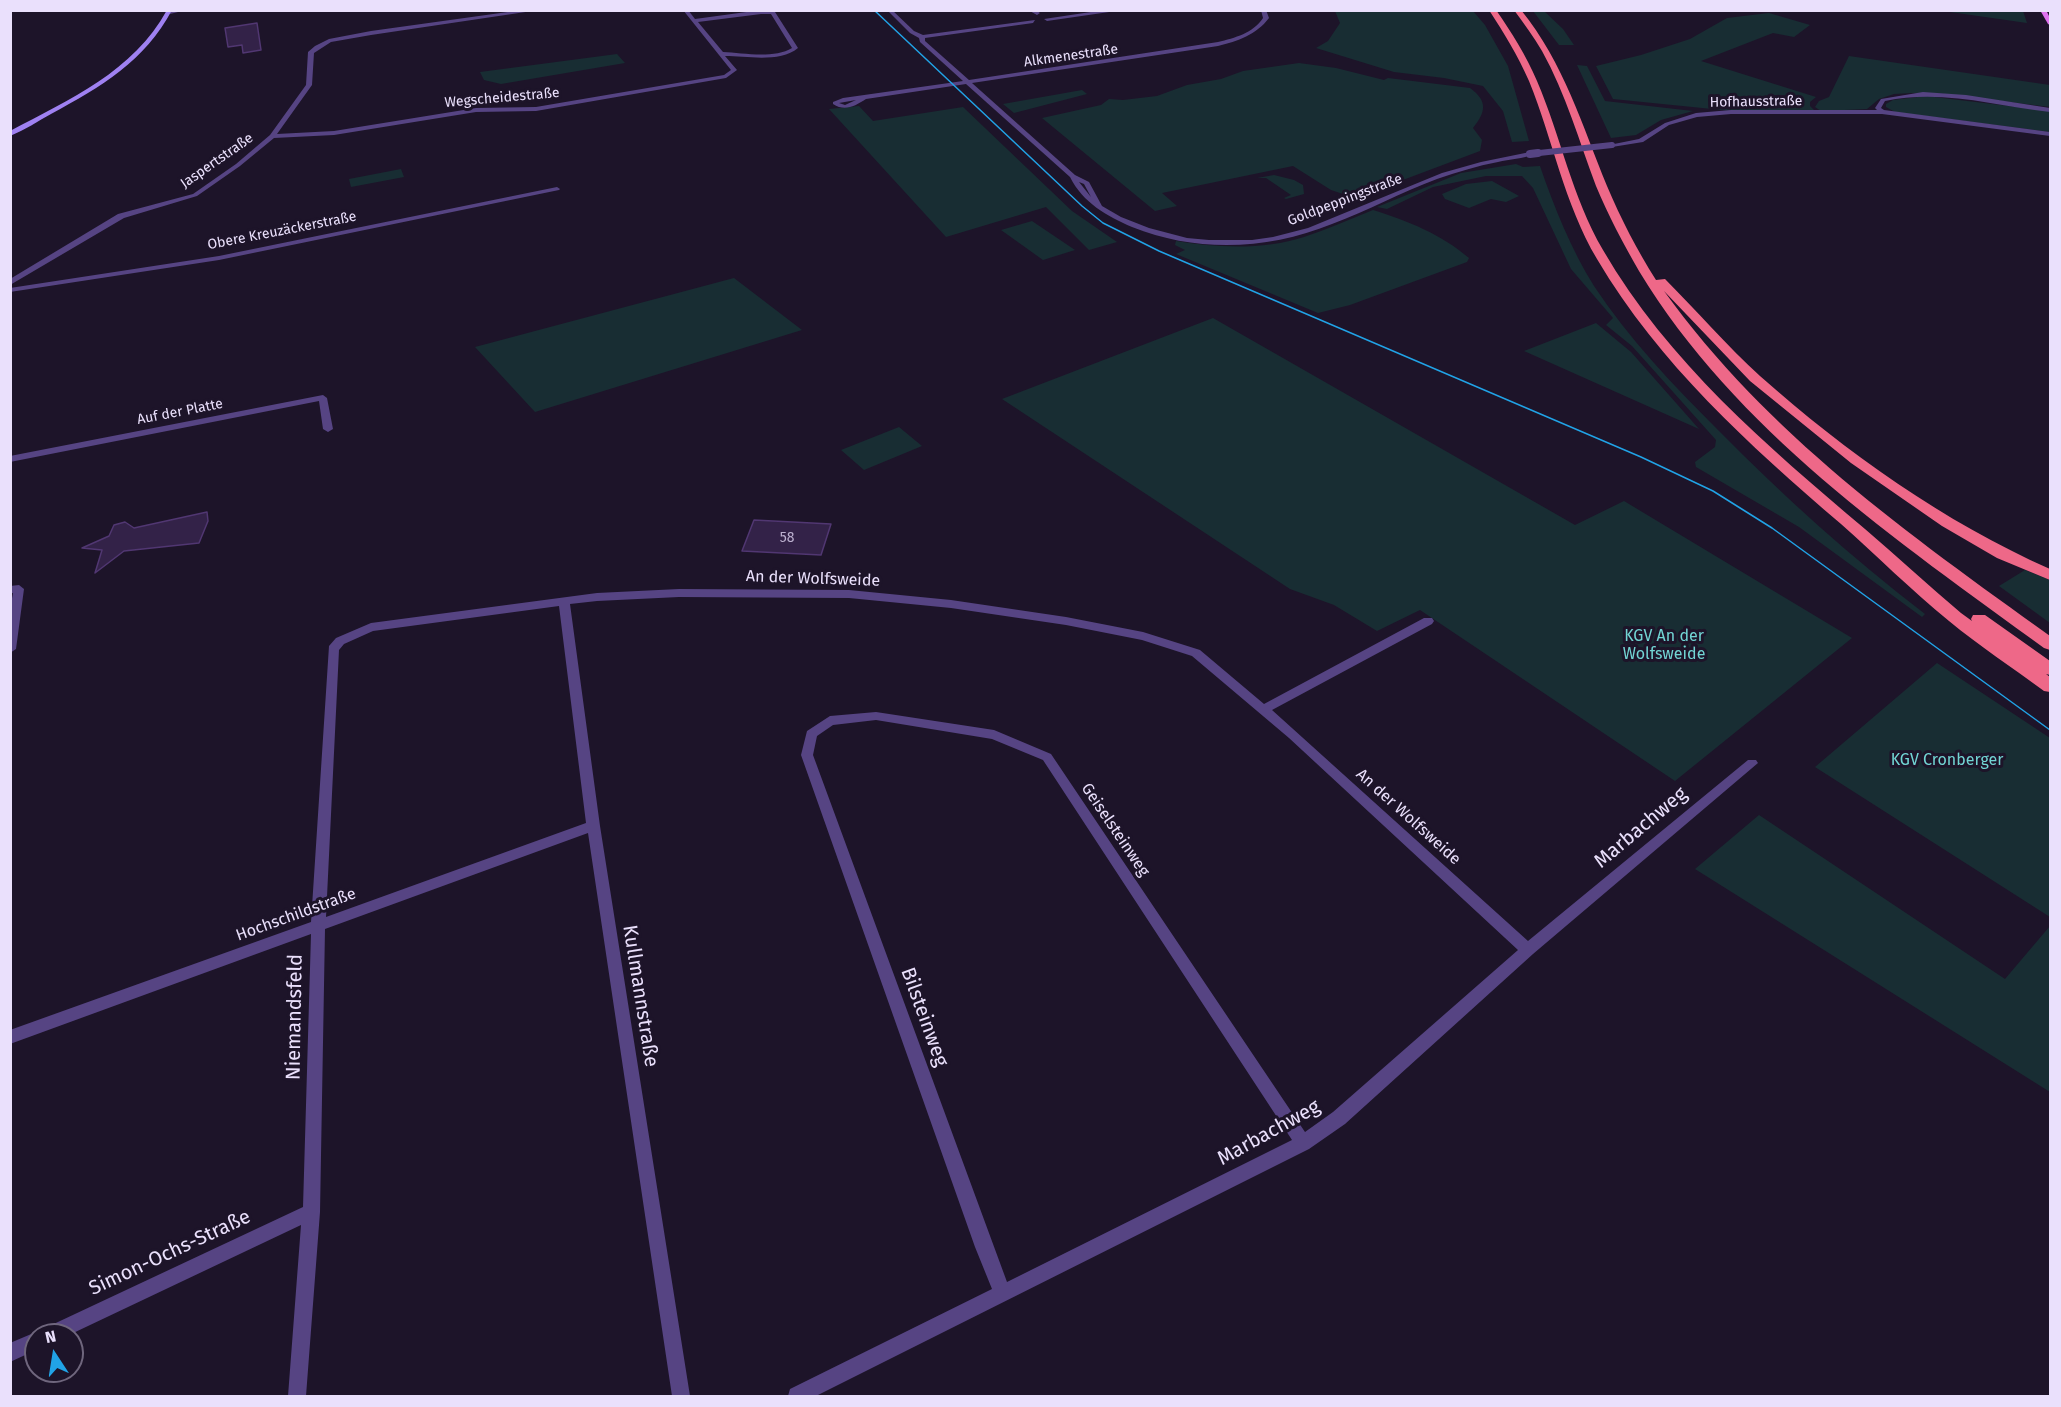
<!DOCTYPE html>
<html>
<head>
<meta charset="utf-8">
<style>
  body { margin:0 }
  #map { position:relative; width:2061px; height:1407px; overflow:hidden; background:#1d1429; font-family:"Fira Sans",sans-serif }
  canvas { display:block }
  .frame { position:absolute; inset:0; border:12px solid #eae0fc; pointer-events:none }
  .north { position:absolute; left:24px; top:1323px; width:60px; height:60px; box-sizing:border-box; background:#1d1429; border:2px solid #6f667d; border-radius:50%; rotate:348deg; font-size:16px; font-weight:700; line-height:24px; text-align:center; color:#eae0fc }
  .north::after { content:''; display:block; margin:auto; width:21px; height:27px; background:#21a3e6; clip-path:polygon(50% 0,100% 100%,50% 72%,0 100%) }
</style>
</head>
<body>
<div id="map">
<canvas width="2061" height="1407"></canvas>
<div class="frame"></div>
<div class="north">N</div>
</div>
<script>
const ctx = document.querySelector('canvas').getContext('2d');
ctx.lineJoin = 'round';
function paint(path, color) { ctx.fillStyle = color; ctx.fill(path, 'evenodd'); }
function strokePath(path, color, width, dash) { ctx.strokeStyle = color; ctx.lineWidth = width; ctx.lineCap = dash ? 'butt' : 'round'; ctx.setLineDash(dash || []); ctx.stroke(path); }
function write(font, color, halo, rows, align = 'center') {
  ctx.font = font + ' "Fira Sans",sans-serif'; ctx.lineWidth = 6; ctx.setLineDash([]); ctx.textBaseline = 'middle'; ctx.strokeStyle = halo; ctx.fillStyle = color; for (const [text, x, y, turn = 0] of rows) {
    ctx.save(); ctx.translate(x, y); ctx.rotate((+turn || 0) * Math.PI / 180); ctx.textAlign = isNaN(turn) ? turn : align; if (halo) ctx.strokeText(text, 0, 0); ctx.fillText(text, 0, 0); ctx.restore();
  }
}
paint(new Path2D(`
  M 1335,11 L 1473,11 L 1485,25 L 1508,66 L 1529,141 L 1512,142 L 1503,111 L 1483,86 L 1444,78 L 1394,72 L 1316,48 L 1328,41 L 1340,23 Z
  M 1533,11 L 1544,11 L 1563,29 L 1574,45 L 1559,45 Z
  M 1943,11 L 2023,11 L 2027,23 Z
  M 1769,13 L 1810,25 L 1794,37 L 1773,33 L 1701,61 L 1816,97 L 1810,102 L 1810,106 L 1815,111 L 1732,111 L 1613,99 L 1596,66 L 1641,55 L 1690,39 L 1727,18 Z
  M 617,54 L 625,63 L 501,84 L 484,80 L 480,72 Z
  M 1849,56 L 2050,85 L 2050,107 L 1937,93 L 1912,93 L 1894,94 L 1879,99 L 1867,109 L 1821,111 L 1815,107 L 1819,101 L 1829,97 Z
  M 1299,63 L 1336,68 L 1384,80 L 1388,78 L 1470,88 C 1488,101 1486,112 1473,128 L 1482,140 L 1480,151 L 1355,198 L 1331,190 L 1293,166 L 1162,193 L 1177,206 L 1155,211 L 1042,118 L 1101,105 L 1109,99 L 1123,100 L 1157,96 L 1187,85 L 1221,79 L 1243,71 Z
  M 1577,65 L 1587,66 L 1605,101 L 1693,111 L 1661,120 L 1636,135 L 1611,138 Z
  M 1082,90 L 1087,94 L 1014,113 L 1003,104 Z
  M 1926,96 L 2050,111 L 2050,132 L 1895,112 L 1886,107 L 1886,104 L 1893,100 Z
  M 859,106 L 873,121 L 963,107 L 1072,211 L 1117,242 L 1089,250 L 1046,207 L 946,237 L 829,109 Z
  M 1516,164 L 1523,167 L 1540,166 C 1554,207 1571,249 1594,286 C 1629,339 1673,385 1718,430 C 1783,496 1851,557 1925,614 L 1922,617 L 1799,527 L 1696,467 L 1695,462 L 1715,447 L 1716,440 L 1632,346 L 1606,325 L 1613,318 L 1571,269 L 1533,188 L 1522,176 L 1486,176 L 1433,187 L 1387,209 L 1377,207 L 1461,173 Z
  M 401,169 L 404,177 L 351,187 L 349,179 Z
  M 1274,175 L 1294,180 L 1303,185 L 1304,194 L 1286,199 L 1284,198 L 1291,195 L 1266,178 L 1257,178 Z
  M 1492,181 L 1519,196 L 1506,202 L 1491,199 L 1469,208 L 1445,199 L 1442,194 L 1466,184 Z
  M 1373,210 C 1408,221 1441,234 1469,258 L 1467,262 L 1350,305 L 1318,313 L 1176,254 L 1185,250 L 1175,245 L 1176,241 C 1217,248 1265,250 1304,237 C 1328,229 1350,219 1373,210 Z
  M 1032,221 L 1075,250 L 1043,260 L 1001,230 Z
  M 734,278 L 802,330 L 535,412 L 475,347 Z
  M 1213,318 L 1575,525 L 1624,501 L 1852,638 L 1675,781 L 1420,610 L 1377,631 L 1334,605 L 1290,589 L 1002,399 Z
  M 1596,323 L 1631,352 L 1699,429 L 1524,351 Z
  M 899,427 L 922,446 L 864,470 L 841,450 Z
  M 2025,570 L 2050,580 L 2050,623 L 1999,586 Z
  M 1937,663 L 2050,738 L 2050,917 L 1815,767 Z
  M 1759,815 L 2005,979 L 2050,926 L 2050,1092 L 1695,869 Z`), '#182d33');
const building = new Path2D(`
  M 257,23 L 261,50 L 243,53 L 242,45 L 228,47 L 225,28 Z
  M 207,512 L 208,521 L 199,543 L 124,551 L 95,573 L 102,550 L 82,548 L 109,536 L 114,525 L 125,522 L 134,528 Z
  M 754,520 L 831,524 L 821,555 L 742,551 Z`);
paint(building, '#332248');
strokePath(building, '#513772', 1.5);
paint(new Path2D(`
  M 186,10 L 170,14 L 167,12 Z
  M 522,10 L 539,10 L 371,35 L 331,42 L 314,53 L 312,85 L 277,134 L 334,131 L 476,108 L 536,107 L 724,75 L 731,70 L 683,10 L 688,10 L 695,19 L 761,10 L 775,12 L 798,48 C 780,63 747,56 725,56 L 737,70 L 726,78 L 536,111 L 476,112 L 334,135 L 274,138 L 240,166 L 197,196 L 124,218 L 10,285 L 10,279 L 118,214 L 193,194 L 236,164 L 270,135 L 306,85 L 308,52 L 315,46 L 329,39 L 371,31 ZM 761,14 L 771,14 L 792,48 C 774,59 743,53 723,52 L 698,22 Z
  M 887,10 L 892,10 L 914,31 L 923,35 L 1035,20 L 1033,23 L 925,38 L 925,41 L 969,80 L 1218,42 C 1235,38 1253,33 1263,18 L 1261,10 L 1266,10 L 1269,18 C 1256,35 1238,41 1218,46 L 972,83 L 1075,175 L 1089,182 L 1102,206 L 1121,217 L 1149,228 L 1187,238 L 1209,240 L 1252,240 L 1273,237 L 1308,228 L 1442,173 L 1481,162 L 1530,152 L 1533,154 C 1524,159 1509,159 1498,162 C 1477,166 1457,172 1437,179 C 1401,192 1368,211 1332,224 C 1268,250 1197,253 1132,227 C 1107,216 1083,203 1070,177 L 966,84 L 866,99 C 855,106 845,112 833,104 L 833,102 L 843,98 L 963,81 L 920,42 L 919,38 L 910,33 ZM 856,100 L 845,105 L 839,103 ZM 1079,182 L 1084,184 L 1091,197 Z
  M 1028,10 L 1036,10 L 1040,13 L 1037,15 Z
  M 1104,10 L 1123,10 L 1047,21 L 1044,19 Z
  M 1923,92 L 1966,95 L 2050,108 L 2050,112 C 1995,106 1942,89 1885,101 L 1881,108 L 1884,110 L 2050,132 L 2050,136 L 1882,114 L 1731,114 L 1697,117 L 1669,125 L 1643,142 L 1612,147 L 1609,145 L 1639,139 L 1665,123 L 1696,113 L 1731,110 L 1877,110 L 1875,108 L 1881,99 Z
  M 557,187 L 560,189 L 559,190 L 219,260 L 10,292 L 10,288 L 219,256 Z
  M 323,395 L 327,398 L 333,429 L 328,432 L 323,429 L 319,401 L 10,462 L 10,456 Z
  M 19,585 L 24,589 L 16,649 L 10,653 L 10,609 L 13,593 L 10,594 L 10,586 Z
  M 679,589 L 849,590 L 951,600 L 1066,617 L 1143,632 L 1200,650 L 1264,704 L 1424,618 L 1432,618 L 1434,621 L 1432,624 L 1272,710 L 1528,941 L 1748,760 L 1756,760 L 1758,763 L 1533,954 L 1345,1124 L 1309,1149 L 816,1396 L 788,1396 L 790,1389 L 992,1289 L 975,1247 L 801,755 L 807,731 L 830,716 L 876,712 L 994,730 L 1051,754 L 1305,1132 L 1333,1112 L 1518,950 L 1289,738 L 1192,656 L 1142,640 L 1066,625 L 951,608 L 849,598 L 679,597 L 597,601 L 570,604 L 600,826 L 690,1396 L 672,1396 L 588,833 L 325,929 L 320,1212 L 306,1396 L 288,1396 L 301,1225 L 69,1335 L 36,1335 L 36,1350 L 10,1362 L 10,1343 L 36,1332 L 40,1334 L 43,1329 L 303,1207 L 311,934 L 10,1044 L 10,1030 L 311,922 L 329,646 L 336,638 L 371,623 L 597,593 ZM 559,606 L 586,823 L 326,917 L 339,650 L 344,644 L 373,631 ZM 876,720 L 992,739 L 1043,760 L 1292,1140 L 1007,1282 L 813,755 L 817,736 L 833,725 Z`), '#564483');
paint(new Path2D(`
  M 167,10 L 172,10 C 145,61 101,87 51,114 C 38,121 25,130 10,136 L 10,131 C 70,99 133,72 167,10 Z`), '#9f81f1');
paint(new Path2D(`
  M 2040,10 L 2046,10 L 2050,18 L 2050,25 L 2048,24 Z`), '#df73ef');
paint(new Path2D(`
  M 1489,10 L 1496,10 C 1512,33 1526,55 1537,81 C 1561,137 1572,197 1603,250 C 1668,362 1767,446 1865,529 C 1898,557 1929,586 1961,613 L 1972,621 L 1971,619 L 1973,615 L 1985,615 L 2050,661 L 2050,675 L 2046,674 L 2050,677 L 2050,692 L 2044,691 C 2012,667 1979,646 1949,621 C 1911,590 1877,556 1841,524 C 1749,445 1659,364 1597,259 C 1564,203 1553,140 1529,81 C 1518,56 1504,33 1489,10 Z
  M 1514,10 L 1521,10 C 1564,63 1582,125 1607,186 C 1621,219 1637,250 1656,280 L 1665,279 C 1697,311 1727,346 1760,376 C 1847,453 1944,522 2050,569 L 2050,580 L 1997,558 L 1942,526 L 1851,463 L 1750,381 L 1664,291 C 1768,435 1907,533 2050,636 L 2050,650 L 2044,648 C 1896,540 1735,430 1639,271 C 1623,243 1608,215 1596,186 C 1579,141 1566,94 1542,51 C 1534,37 1524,24 1514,10 Z`), '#ee6888');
strokePath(new Path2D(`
  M 874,10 L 1082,206 L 1103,223 L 1159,251 L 1641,457 L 1713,491 L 1772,528 L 2050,730`), '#21a3e6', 1.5);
strokePath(new Path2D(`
  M 1530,154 L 1612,145`), '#564483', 6);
strokePath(new Path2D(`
  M 1530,154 L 1538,153`), '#564483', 8);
write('14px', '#eae0fc', '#1d1429', [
  ["Alkmenestraße",1071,56,-8],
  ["Wegscheidestraße",502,98,-5],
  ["Hofhausstraße",1756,102,-1],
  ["Jaspertstraße",217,161,-35],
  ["Goldpeppingstraße",1345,200,-21],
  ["Obere Kreuzäckerstraße",282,231,-11],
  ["Auf der Platte",180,412,-11]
]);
write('14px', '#bcb0cf', null, [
  ["58",787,538]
]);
write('16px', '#eae0fc', '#1d1429', [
  ["An der Wolfsweide",813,579,2],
  ["An der Wolfsweide",1408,817,42],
  ["Geiselsteinweg",1115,830,56],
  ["Hochschildstraße",296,915,-20]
]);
write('16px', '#72d5d4', '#1d1429', [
  ["KGV An der",1664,637],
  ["Wolfsweide",1664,655],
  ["KGV Cronberger",1947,761]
]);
write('20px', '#eae0fc', '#1d1429', [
  ["Marbachweg",1641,828,-40],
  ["Kullmannstraße",640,996,81],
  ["Niemandsfeld",295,1017,-89],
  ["Bilsteinweg",924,1017,70],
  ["Marbachweg",1269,1133,-29],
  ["Simon-Ochs-Straße",170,1253,-25]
]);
</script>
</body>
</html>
